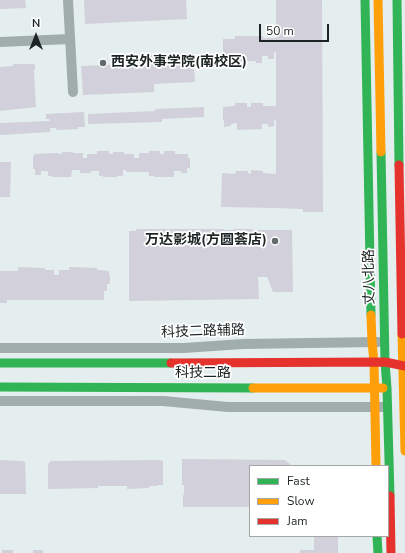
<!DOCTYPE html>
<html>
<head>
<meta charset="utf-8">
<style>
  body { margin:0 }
  #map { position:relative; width:405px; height:553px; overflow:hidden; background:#e4eeee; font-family:"Nunito Sans",sans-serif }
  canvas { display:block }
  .legend { position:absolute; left:249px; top:465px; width:140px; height:72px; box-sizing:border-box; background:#fff; border:1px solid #a5a7a7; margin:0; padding:5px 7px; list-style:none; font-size:12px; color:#1d2424 }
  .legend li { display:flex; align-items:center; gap:8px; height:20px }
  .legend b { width:20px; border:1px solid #a5a7a7 }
  .north { position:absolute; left:16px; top:16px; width:40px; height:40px; -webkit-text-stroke:3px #fff; paint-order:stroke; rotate:0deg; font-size:11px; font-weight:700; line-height:16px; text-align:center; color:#1d2424 }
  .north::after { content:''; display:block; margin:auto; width:14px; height:18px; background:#1d2424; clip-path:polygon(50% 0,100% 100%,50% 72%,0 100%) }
  .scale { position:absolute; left:259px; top:24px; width:70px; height:18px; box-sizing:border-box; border:2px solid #1d2424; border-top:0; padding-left:5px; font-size:12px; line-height:14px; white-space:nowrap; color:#1d2424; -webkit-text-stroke:3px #fff; paint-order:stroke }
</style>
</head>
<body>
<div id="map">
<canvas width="405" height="553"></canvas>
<ul class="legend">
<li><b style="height:5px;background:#30b455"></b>Fast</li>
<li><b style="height:5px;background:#ff9f0a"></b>Slow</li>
<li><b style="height:5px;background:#e5322d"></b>Jam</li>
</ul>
<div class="north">N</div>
<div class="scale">50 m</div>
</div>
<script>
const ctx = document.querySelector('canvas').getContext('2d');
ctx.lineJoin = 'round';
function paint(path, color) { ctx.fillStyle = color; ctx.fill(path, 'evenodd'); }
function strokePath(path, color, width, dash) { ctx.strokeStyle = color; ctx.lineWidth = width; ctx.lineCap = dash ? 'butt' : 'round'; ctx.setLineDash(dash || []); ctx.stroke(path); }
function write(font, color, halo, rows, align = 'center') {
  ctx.font = font + ' "Nunito Sans","Noto Sans SC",sans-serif'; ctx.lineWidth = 3.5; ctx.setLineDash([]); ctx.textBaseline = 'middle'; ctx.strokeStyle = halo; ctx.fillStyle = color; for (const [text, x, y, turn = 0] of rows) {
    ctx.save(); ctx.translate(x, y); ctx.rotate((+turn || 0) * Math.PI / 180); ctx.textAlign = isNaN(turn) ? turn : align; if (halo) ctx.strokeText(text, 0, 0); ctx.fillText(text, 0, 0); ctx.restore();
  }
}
paint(new Path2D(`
  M 0,0 L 25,0 L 26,8 L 0,9 Z
  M 84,0 L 186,0 L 187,19 L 85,24 Z
  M 276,0 L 322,0 L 323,212 L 303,212 L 303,209 L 302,209 L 275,208 L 276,202 L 275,208 L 221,207 L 222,173 L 235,174 L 236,171 L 248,171 L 248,173 L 251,174 L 251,170 L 263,171 L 263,173 L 276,174 L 276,120 L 274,120 L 274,126 L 268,127 L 268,124 L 262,124 L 262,129 L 237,130 L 237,123 L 231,124 L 231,126 L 224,127 L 224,120 L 223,120 L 223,107 L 235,106 L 235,103 L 247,103 L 247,107 L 251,107 L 251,103 L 263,103 L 263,106 L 276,106 L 276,52 L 274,52 L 274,59 L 268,59 L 268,56 L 262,56 L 262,63 L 256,63 L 256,61 L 243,61 L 243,63 L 237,63 L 237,56 L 231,56 L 231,58 L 224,58 L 224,52 L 223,52 L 223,39 L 235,39 L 235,36 L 263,36 L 263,38 L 276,38 Z
  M 193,53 L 195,82 L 154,84 L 154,92 L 83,95 L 81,66 L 146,63 L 146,55 Z
  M 13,64 L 35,64 L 35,70 L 34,70 L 34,73 L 36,107 L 0,111 L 0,67 L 13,66 Z
  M 204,107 L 204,117 L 162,119 L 162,122 L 88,124 L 88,114 L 155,111 L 155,109 Z
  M 84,112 L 85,127 L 78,127 L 78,129 L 56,130 L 56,128 L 50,128 L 50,132 L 0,135 L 0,123 L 50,121 L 49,119 L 46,119 L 46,114 Z
  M 97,151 L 109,151 L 109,154 L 113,154 L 113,152 L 124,152 L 124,154 L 134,154 L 134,158 L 139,158 L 139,153 L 149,153 L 149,151 L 160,151 L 160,154 L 164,154 L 164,151 L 175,151 L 175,154 L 188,154 L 188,158 L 190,158 L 190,168 L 187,168 L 187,173 L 181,173 L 181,171 L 174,171 L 174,177 L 154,177 L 154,176 L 149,176 L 149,172 L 126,172 L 126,170 L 123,170 L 123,176 L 117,176 L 117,177 L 103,177 L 103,176 L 99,176 L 99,171 L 91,171 L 91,173 L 80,173 L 80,170 L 72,170 L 71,177 L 52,177 L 52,176 L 48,176 L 48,171 L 41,171 L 41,175 L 35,175 L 35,169 L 33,169 L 33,156 L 34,156 L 34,154 L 58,153 L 58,154 L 62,154 L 62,152 L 73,152 L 73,153 L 83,153 L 83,158 L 87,158 L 87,154 L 97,154 Z
  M 0,162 L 11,162 L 10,197 L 0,197 Z
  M 136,229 L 224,229 L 224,230 L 233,230 L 233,229 L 252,229 L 252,230 L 292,230 L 293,292 L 273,292 L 267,277 L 258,277 L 259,299 L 129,301 L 129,231 L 136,231 Z
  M 18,267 L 45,268 L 45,270 L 54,270 L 54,275 L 59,275 L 59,270 L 69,270 L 69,267 L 97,268 L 97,270 L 109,271 L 109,275 L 110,275 L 110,284 L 107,284 L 107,291 L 104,291 L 104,300 L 7,300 L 7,303 L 0,303 L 0,271 L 18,271 Z
  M 182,459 L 285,460 L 290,464 L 291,466 L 250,466 L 250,507 L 183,507 L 183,495 L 184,495 L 184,485 L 182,485 Z
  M 0,460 L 22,461 L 25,462 L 26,494 L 0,494 Z
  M 160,460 L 163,461 L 163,485 L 158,485 L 158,486 L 149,486 L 149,488 L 127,489 L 127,486 L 98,486 L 98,488 L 48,489 L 48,464 L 51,461 Z
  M 314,536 L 338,536 L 338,553 L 300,553 L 300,550 L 314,550 Z
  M 2,550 L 13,550 L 13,553 L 2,553 Z
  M 33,550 L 43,550 L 43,553 L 33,553 Z`), '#d2d0da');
strokePath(new Path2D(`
  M 68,0 L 73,92
  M 0,42 L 70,39
  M 0,348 L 184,348 L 243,344 L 378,342
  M 0,401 L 163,401 L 228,407 L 382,407`), '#a1adac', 10);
strokePath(new Path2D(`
  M 365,0 L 371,315
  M 397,0 L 399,165
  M 381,152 L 385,362 L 387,388 L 390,496
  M 0,363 L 171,363
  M 0,387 L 253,388
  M 377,536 L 378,553`), '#30b455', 9);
strokePath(new Path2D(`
  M 378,0 L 381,152
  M 371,315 L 372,342 L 374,362 L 376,466
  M 402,334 L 405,451
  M 253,388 L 383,388`), '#ff9f0a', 9);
strokePath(new Path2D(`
  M 399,165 L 402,334
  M 171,363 L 385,362 L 405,366
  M 390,496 L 391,553`), '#e5322d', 9);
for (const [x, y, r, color] of [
  [103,63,4,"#636b6b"],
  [275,241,4,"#636b6b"]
]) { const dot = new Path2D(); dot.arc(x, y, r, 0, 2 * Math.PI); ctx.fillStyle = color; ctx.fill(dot); strokePath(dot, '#fff', 1.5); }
write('bold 14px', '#1d2424', '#fff', [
  ["西安外事学院(南校区)",111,63],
  ["万达影城(方圆荟店)",267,241,"right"]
], 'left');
write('14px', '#1d2424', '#fff', [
  ["丈八北路",370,277,-91],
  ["科技二路辅路",203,332,-2],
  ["科技二路",203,374]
]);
</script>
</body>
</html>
